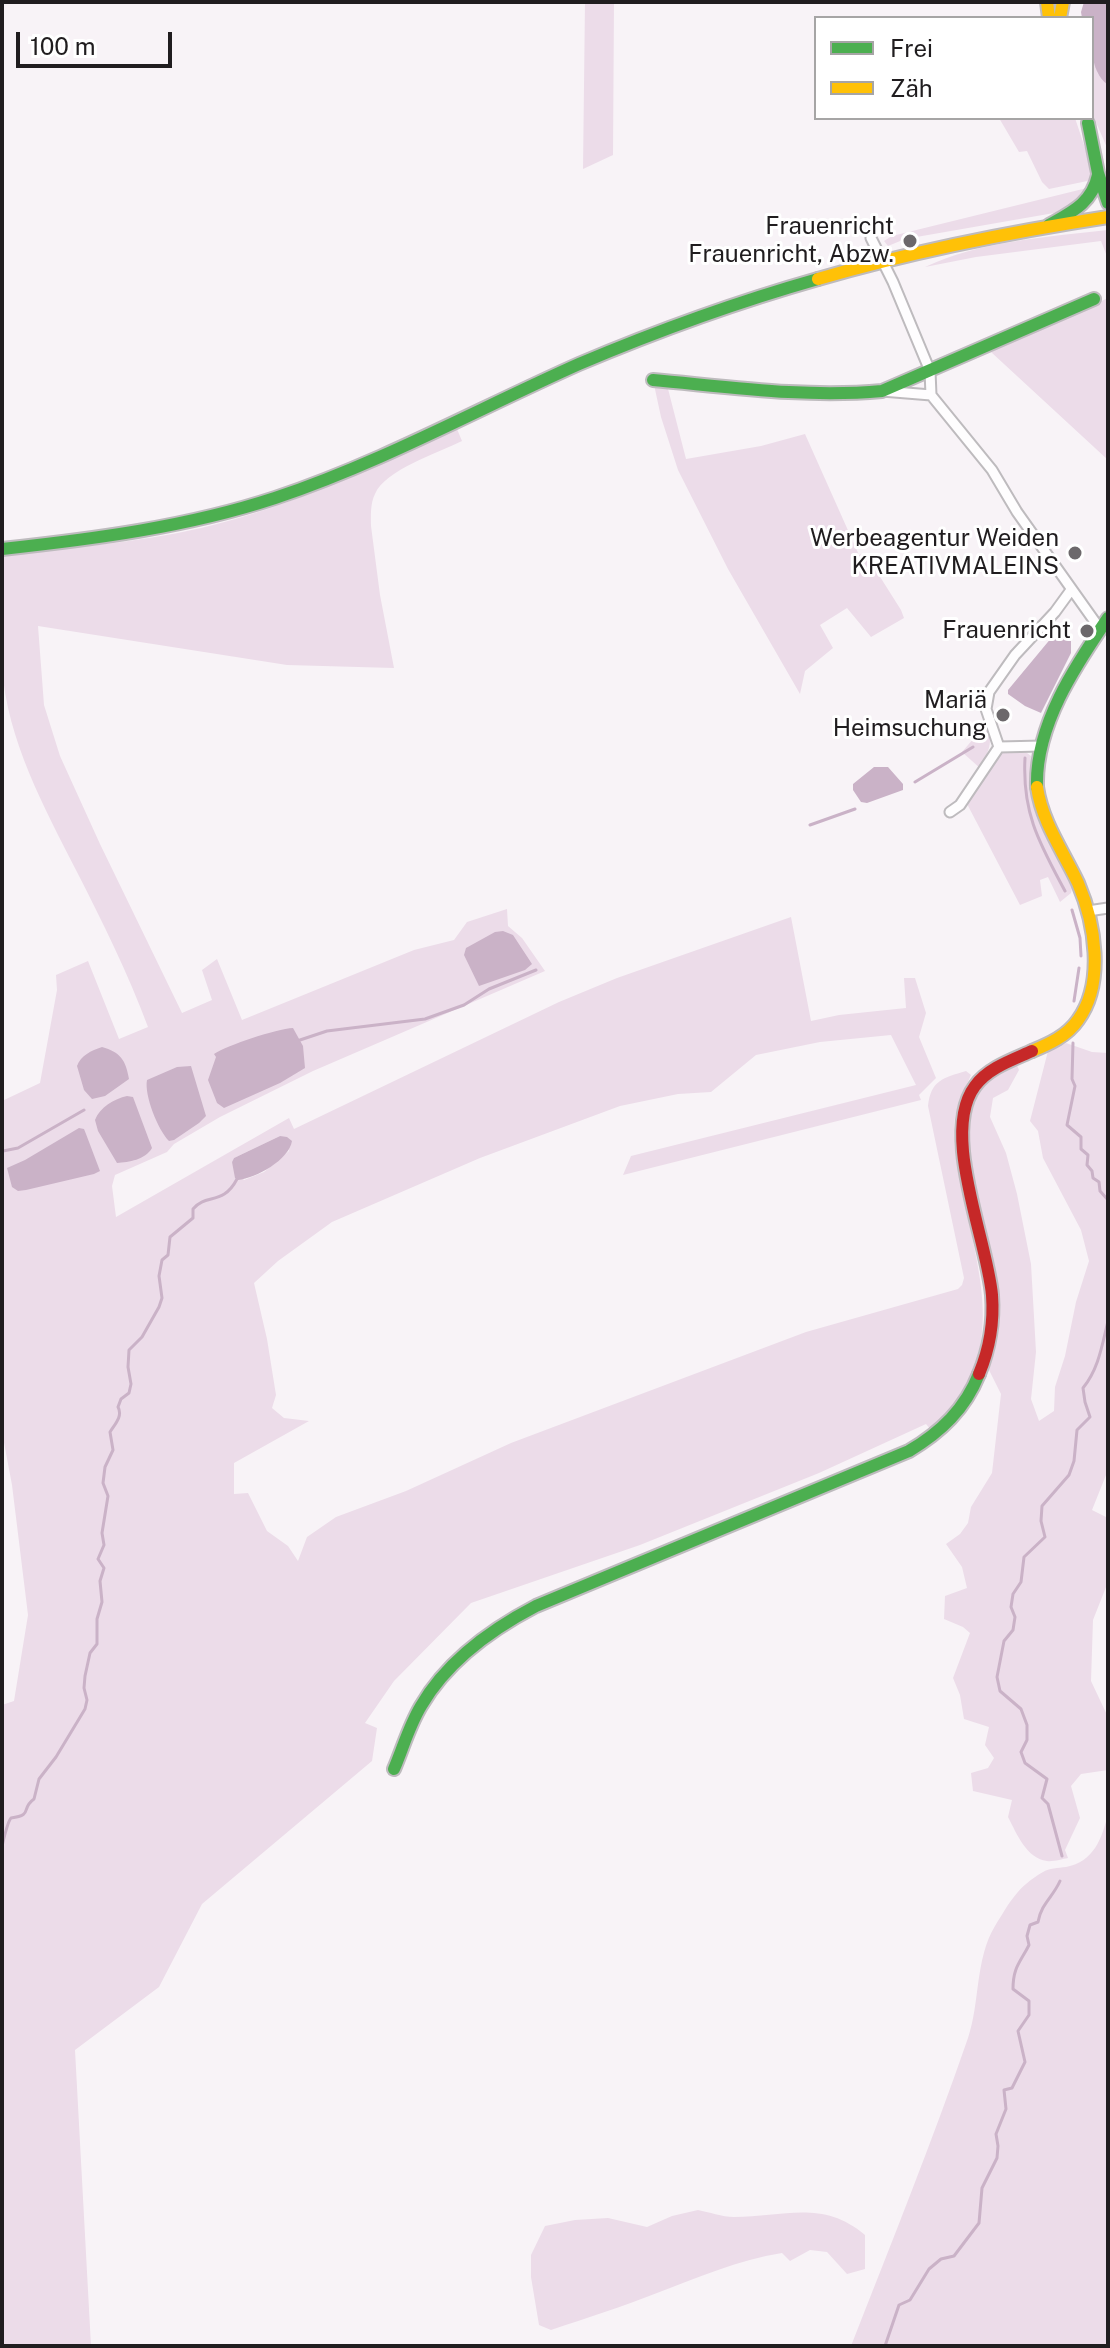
<!DOCTYPE html>
<html>
<head>
<meta charset="utf-8">
<style>
  body { margin:0 }
  #map { position:relative; width:1110px; height:2348px; overflow:hidden; background:#f8f3f7; font-family:"Public Sans",sans-serif }
  canvas { display:block }
  .frame { position:absolute; inset:0; border:4px solid #201d1f; pointer-events:none }
  .legend { position:absolute; left:814px; top:16px; width:280px; height:104px; box-sizing:border-box; background:#fff; border:2px solid #a6a5a5; margin:0; padding:10px 14px; list-style:none; font-size:24px; color:#201d1f }
  .legend li { display:flex; align-items:center; gap:16px; height:40px }
  .legend b { width:40px; border:2px solid #a6a5a5 }
  .scale { position:absolute; left:16px; top:32px; width:156px; height:36px; box-sizing:border-box; border:4px solid #201d1f; border-top:0; padding-left:10px; font-size:24px; line-height:28px; white-space:nowrap; color:#201d1f; -webkit-text-stroke:6px #fff; paint-order:stroke }
</style>
</head>
<body>
<div id="map">
<canvas width="1110" height="2348"></canvas>
<div class="frame"></div>
<ul class="legend">
<li><b style="height:10px;background:#4caf50"></b>Frei</li>
<li><b style="height:10px;background:#ffc107"></b>Zäh</li>
</ul>
<div class="scale">100 m</div>
</div>
<script>
const ctx = document.querySelector('canvas').getContext('2d');
ctx.lineJoin = 'round';
function paint(path, color) { ctx.fillStyle = color; ctx.fill(path, 'evenodd'); }
function strokePath(path, color, width, dash) { ctx.strokeStyle = color; ctx.lineWidth = width; ctx.lineCap = dash ? 'butt' : 'round'; ctx.setLineDash(dash || []); ctx.stroke(path); }
function write(font, color, halo, rows, align = 'center') {
  ctx.font = font + ' "Public Sans",sans-serif'; ctx.lineWidth = 6; ctx.setLineDash([]); ctx.textBaseline = 'middle'; ctx.strokeStyle = halo; ctx.fillStyle = color; for (const [text, x, y, turn = 0] of rows) {
    ctx.save(); ctx.translate(x, y); ctx.rotate((+turn || 0) * Math.PI / 180); ctx.textAlign = isNaN(turn) ? turn : align; if (halo) ctx.strokeText(text, 0, 0); ctx.fillText(text, 0, 0); ctx.restore();
  }
}
paint(new Path2D(`
  M 585,2 L 614,2 L 613,155 L 583,169 Z
  M 1092,54 L 1098,74 L 1108,85 L 1108,150 L 1092,113 Z
  M 999,118 L 1075,118 L 1088,157 L 1092,180 L 1049,189 L 1042,182 L 1027,151 L 1019,152 Z
  M 1091,187 L 1071,207 L 1054,213 L 905,239 L 888,246 L 884,241 L 892,236 Z
  M 1108,230 L 1108,259 L 1101,241 L 976,257 L 925,267 C 980,241 1047,237 1108,230 Z
  M 1108,298 L 1108,460 L 991,352 Z
  M 653,380 L 666,381 L 686,459 L 761,446 L 805,434 L 859,555 L 865,553 L 901,610 L 904,618 L 871,637 L 847,608 L 820,625 L 833,648 L 805,671 L 800,694 L 728,569 L 678,470 L 661,417 Z
  M 457,429 L 462,441 C 438,453 385,470 375,494 C 370,504 371,516 371,526 L 380,595 L 394,668 L 287,665 L 38,626 L 44,705 L 60,756 L 100,844 L 182,1013 L 212,1000 L 202,970 L 217,959 L 242,1020 L 414,950 L 454,940 L 467,922 L 507,909 L 508,926 L 522,938 L 545,971 L 313,1071 L 220,1117 L 174,1144 L 167,1152 L 115,1175 L 112,1186 L 116,1217 L 289,1118 L 294,1129 L 559,1002 L 617,978 L 791,917 L 811,1021 L 839,1015 L 906,1008 L 904,978 L 915,978 L 926,1013 L 919,1037 L 936,1078 L 919,1095 L 921,1100 L 623,1175 L 631,1156 L 916,1085 L 891,1035 L 820,1042 L 756,1055 L 711,1092 L 678,1094 L 620,1106 L 480,1158 L 332,1222 L 278,1261 L 254,1283 L 267,1339 L 276,1395 L 272,1408 L 284,1418 L 309,1421 L 234,1463 L 234,1494 L 248,1493 L 267,1531 L 288,1546 L 298,1561 L 307,1537 L 336,1517 L 406,1491 L 511,1443 L 806,1332 L 958,1289 L 962,1285 L 964,1278 L 928,1106 C 931,1080 943,1078 966,1071 L 971,1075 C 964,1091 954,1110 954,1128 C 953,1148 958,1169 962,1189 C 980,1281 1010,1356 931,1430 L 926,1424 L 819,1473 L 640,1545 L 471,1603 L 394,1681 L 365,1723 L 377,1728 L 372,1761 L 202,1904 L 159,1987 L 75,2050 L 91,2346 L 2,2346 L 2,1705 L 14,1701 L 28,1615 L 12,1485 L 2,1432 L 2,1101 L 40,1083 L 57,990 L 56,975 L 88,961 L 119,1039 L 148,1027 C 128,973 103,923 77,872 C 44,807 7,740 2,667 L 2,555 C 68,548 136,543 201,528 C 291,507 374,467 457,429 ZM 280,1136 L 289,1151 L 264,1172 L 244,1180 L 232,1162 L 234,1158 Z
  M 987,730 C 995,742 985,757 981,769 L 962,752 L 974,738 Z
  M 1010,750 L 1027,753 L 1031,756 L 1030,782 L 1036,814 L 1072,888 L 1071,893 L 1060,902 L 1048,877 L 1040,880 L 1042,896 L 1020,905 L 966,802 L 997,755 Z
  M 1066,1043 L 1092,1052 L 1108,1053 L 1108,1470 L 1092,1510 L 1108,1518 L 1108,1582 L 1093,1620 L 1091,1681 L 1108,1717 L 1108,1770 L 1081,1774 L 1071,1786 L 1080,1818 L 1065,1850 L 1068,1858 C 1062,1859 1053,1862 1047,1861 C 1026,1858 1017,1834 1008,1817 L 1012,1800 L 973,1791 L 971,1773 L 988,1768 L 994,1758 L 985,1745 L 989,1727 L 964,1719 L 960,1695 L 953,1678 L 970,1633 L 963,1627 L 944,1619 L 945,1596 L 967,1588 L 962,1567 L 946,1544 L 960,1534 L 968,1523 L 971,1507 L 992,1473 L 1001,1394 L 989,1370 L 997,1329 L 993,1277 L 966,1149 L 966,1121 L 976,1091 L 996,1072 L 1017,1065 L 1019,1070 L 1008,1090 L 993,1098 L 990,1117 L 1006,1153 L 1017,1194 L 1031,1264 L 1036,1352 L 1031,1399 L 1039,1421 L 1054,1411 L 1055,1387 L 1065,1356 L 1076,1302 L 1089,1261 L 1081,1230 L 1043,1158 L 1038,1131 L 1030,1121 L 1048,1051 Z
  M 1108,1814 L 1108,2346 L 851,2346 C 891,2244 932,2142 968,2038 C 980,2003 975,1959 995,1926 C 1010,1902 1017,1887 1043,1872 C 1049,1868 1058,1868 1066,1867 C 1094,1862 1102,1838 1108,1814 Z
  M 698,2210 C 709,2212 722,2217 734,2217 C 783,2217 823,2199 865,2235 L 865,2269 L 847,2274 L 827,2252 L 810,2250 L 790,2261 L 782,2253 C 738,2260 699,2277 657,2293 C 622,2307 586,2318 551,2330 L 539,2325 L 531,2277 L 531,2255 L 545,2226 L 575,2220 L 608,2218 L 647,2227 L 672,2216 Z`), '#ecdce9');
paint(new Path2D(`
  M 1084,2 L 1108,2 L 1108,85 C 1088,70 1092,40 1092,18 L 1082,18 L 1081,12 Z
  M 1063,629 L 1071,636 L 1071,653 L 1041,713 L 1025,706 L 1008,694 L 1008,690 L 1057,631 Z
  M 874,767 L 888,767 L 903,784 L 903,790 L 867,803 L 861,802 L 853,790 L 853,784 Z
  M 503,931 L 513,935 L 532,964 L 525,970 L 479,986 L 464,955 L 466,948 L 495,932 Z
  M 293,1028 L 303,1046 L 305,1068 L 280,1083 L 224,1108 L 217,1103 L 208,1080 L 216,1057 L 214,1054 C 228,1045 276,1029 293,1028 Z
  M 102,1047 C 120,1052 126,1060 129,1079 L 105,1096 L 92,1099 L 84,1090 L 77,1066 C 81,1055 91,1051 102,1047 Z
  M 191,1066 L 206,1116 L 199,1123 L 174,1140 L 169,1141 C 158,1130 144,1095 147,1080 L 177,1067 Z
  M 127,1096 L 133,1097 L 152,1148 C 145,1160 129,1162 117,1163 L 98,1131 L 95,1120 C 100,1107 114,1099 127,1096 Z
  M 79,1128 L 84,1129 L 86,1134 L 100,1171 L 94,1174 L 26,1190 L 18,1191 L 12,1187 L 7,1168 L 25,1160 Z
  M 280,1136 L 287,1137 L 292,1141 C 289,1160 256,1178 238,1180 L 235,1178 L 232,1162 L 234,1158 Z`), '#cab2c7');
strokePath(new Path2D(`
  M 1025,758 C 1022,814 1040,844 1065,891
  M 915,782 L 973,747
  M 810,825 L 855,809
  M 1072,910 L 1080,938 L 1081,956
  M 1074,1001 L 1079,968
  M 300,1040 L 327,1031 L 425,1019 L 464,1005 L 489,989 L 536,970
  M 1073,1043 L 1072,1079 L 1075,1086 L 1067,1125 L 1081,1137 L 1081,1149 L 1088,1155 L 1087,1165 L 1092,1171 L 1093,1178 L 1099,1182 L 1100,1191 L 1108,1200
  M 3,1151 L 18,1148 L 84,1110
  M 2,1847 C 3,1841 8,1821 11,1818 C 34,1815 20,1809 34,1799 L 39,1779 L 56,1757 L 85,1709 L 87,1700 L 84,1688 L 85,1676 L 90,1653 L 97,1644 L 97,1619 L 102,1602 L 100,1581 L 104,1568 L 98,1559 L 104,1545 L 102,1533 L 108,1496 L 103,1483 L 105,1467 L 113,1450 L 110,1432 C 115,1424 123,1416 118,1407 L 121,1399 L 129,1393 L 131,1384 L 128,1367 L 129,1350 L 142,1337 L 159,1307 L 162,1298 L 159,1276 L 162,1260 L 168,1255 L 170,1237 L 193,1218 L 193,1209 C 206,1193 223,1206 237,1179
  M 1062,1856 L 1048,1804 L 1042,1798 L 1047,1779 L 1025,1763 L 1021,1752 L 1027,1740 L 1027,1725 L 1021,1709 L 1000,1691 L 997,1677 L 1004,1641 L 1013,1630 L 1015,1617 L 1011,1607 L 1013,1594 L 1021,1582 L 1024,1557 L 1045,1537 L 1041,1521 L 1042,1506 L 1069,1475 L 1074,1461 L 1077,1430 L 1090,1417 L 1085,1402 L 1083,1388 C 1099,1368 1102,1345 1108,1321
  M 885,2346 L 899,2305 L 910,2300 L 929,2269 L 941,2259 L 954,2256 L 979,2223 L 982,2188 L 997,2158 L 998,2146 L 996,2134 L 1006,2109 L 1004,2090 L 1012,2088 L 1025,2062 L 1018,2031 L 1029,2015 L 1029,2001 L 1013,1989 C 1013,1967 1020,1963 1029,1945 L 1027,1936 L 1030,1925 L 1038,1922 C 1041,1904 1053,1897 1060,1881`), '#cab2c7', 3);
const street = new Path2D(`
  M 871,238 L 893,282 L 930,371 L 931,395
  M 882,391 L 931,395
  M 931,395 L 992,470 L 1017,512 L 1100,629
  M 1042,746 L 999,747 L 986,709 L 989,692 L 1015,655 L 1055,612 L 1071,590
  M 950,812 L 960,805 L 999,747
  M 1088,911 L 1108,908`);
const fast = new Path2D(`
  M 1088,123 L 1098,173 L 1108,203
  M 1049,225 C 1072,212 1092,203 1098,175
  M 653,380 C 730,387 805,398 882,391 L 1094,299
  M 2,549 C 94,539 187,527 275,498 C 380,463 478,409 579,364 C 657,331 737,302 818,279
  M 1037,787 C 1035,726 1075,666 1108,618
  M 394,1769 C 403,1748 409,1726 421,1706 C 447,1661 490,1630 536,1606 L 909,1451 C 941,1432 965,1409 979,1374`);
const slow = new Path2D(`
  M 1047,2 L 1049,18
  M 1060,18 L 1063,2
  M 818,279 C 914,251 1010,232 1108,217
  M 1032,1051 C 1049,1044 1067,1036 1078,1020 C 1105,983 1095,923 1078,883 C 1063,851 1042,822 1037,787`);
const jam = new Path2D(`
  M 979,1374 C 989,1350 994,1321 992,1295 C 987,1239 940,1133 975,1086 C 988,1068 1012,1060 1032,1051`);
strokePath(street, '#bebbbe', 13);
strokePath(fast, '#bebbbe', 16);
strokePath(slow, '#bebbbe', 16);
strokePath(jam, '#bebbbe', 16);
strokePath(street, '#fefdfe', 9);
strokePath(fast, '#4caf50', 12);
strokePath(slow, '#ffc107', 12);
strokePath(jam, '#c62828', 12);
for (const [x, y, r, color] of [
  [910,241,8,"#6c686b"],
  [1075,553,8,"#6c686b"],
  [1087,631,8,"#6c686b"],
  [1003,715,8,"#6c686b"]
]) { const dot = new Path2D(); dot.arc(x, y, r, 0, 2 * Math.PI); ctx.fillStyle = color; ctx.fill(dot); strokePath(dot, '#fff', 3); }
write('24px', '#201d1f', '#fff', [
  ["Frauenricht",894,227],
  ["Frauenricht, Abzw.",894,255],
  ["Werbeagentur Weiden",1059,539],
  ["KREATIVMALEINS",1059,567],
  ["Frauenricht",1071,631],
  ["Mariä",987,701],
  ["Heimsuchung",987,729]
], 'right');
</script>
</body>
</html>
